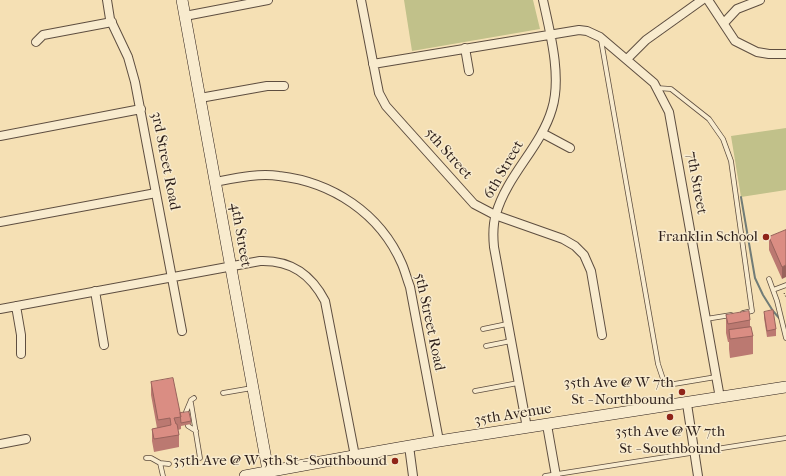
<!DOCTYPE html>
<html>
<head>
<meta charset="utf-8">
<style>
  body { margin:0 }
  canvas { display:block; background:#f5e0b4 }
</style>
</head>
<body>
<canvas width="786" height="476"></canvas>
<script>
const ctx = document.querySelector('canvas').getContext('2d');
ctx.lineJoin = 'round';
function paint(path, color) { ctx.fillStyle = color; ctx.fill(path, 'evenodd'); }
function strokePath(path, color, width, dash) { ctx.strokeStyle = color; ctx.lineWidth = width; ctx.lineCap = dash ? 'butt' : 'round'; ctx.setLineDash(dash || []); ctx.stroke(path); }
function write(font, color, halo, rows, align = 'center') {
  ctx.font = font + ' "IM FELL French Canon",serif'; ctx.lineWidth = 3; ctx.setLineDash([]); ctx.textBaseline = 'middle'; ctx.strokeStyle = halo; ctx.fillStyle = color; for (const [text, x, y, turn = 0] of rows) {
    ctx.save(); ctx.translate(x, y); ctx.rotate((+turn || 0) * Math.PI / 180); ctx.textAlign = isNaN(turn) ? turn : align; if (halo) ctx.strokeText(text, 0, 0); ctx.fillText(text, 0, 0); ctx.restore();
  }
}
paint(new Path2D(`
  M 404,0 L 533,0 L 540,29 L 412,51 Z
  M 786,128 L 786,190 L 741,197 L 731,136 Z`), '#c1c18a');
strokePath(new Path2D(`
  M 741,197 L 755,278 L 763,295 L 773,311 L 780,319`), '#717c77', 2);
const lane = new Path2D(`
  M 601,40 L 658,364 L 663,379 L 674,384 L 716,377
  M 657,88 L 671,89 L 709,119 L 723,139 L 731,161 L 752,311 L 743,313
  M 769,279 L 777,301 L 786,338
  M 773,290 L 786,285
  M 706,319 L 731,315
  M 483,329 L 507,324
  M 486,346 L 511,341
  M 475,391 L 518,383
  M 223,393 L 252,388
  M 194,398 L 191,400 L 186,412 L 188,426 L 196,431
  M 191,403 L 200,458
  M 146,458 L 151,458 L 160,463 L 169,464
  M 160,463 L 163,476
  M 545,476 L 786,438`);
const street = new Path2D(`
  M 107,0 L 110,19 L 128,57 L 135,82 L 182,331
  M 361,0 L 377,83 L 379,93 L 386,106 L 474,204 L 495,215 L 563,239 L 575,246 L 584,255 L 591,271 L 602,335
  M 708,0 L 735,41 L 757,52 L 769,54 L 786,54
  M 185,16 L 268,0
  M 724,23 L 737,9 L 760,0
  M 36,42 L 43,35 L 112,22
  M 465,48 L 469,71
  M 627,59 L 646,40 L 702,0
  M 373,64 L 579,30 L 587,31 L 600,37 L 654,83 L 669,112 L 720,398
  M 200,98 L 267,86 L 284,86
  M 542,133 L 570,148
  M 0,136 L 141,109
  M 215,182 C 236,178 258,173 279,176 C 332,182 380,213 402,264 C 405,271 407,279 410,287 L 439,441
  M 0,222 L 156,193
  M 95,291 L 104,345
  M 16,306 L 21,335 L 21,354
  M 0,309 L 260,261 C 291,260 311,274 325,301 L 355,456
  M 687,404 L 698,476
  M 547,425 L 556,476
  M 527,428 L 494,247 C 493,237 493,224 496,214 C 507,175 541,147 552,109 C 562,77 550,32 543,0
  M 0,444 L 26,439
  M 409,446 L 413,476`);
const secondary = new Path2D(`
  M 182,0 L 269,476
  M 245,476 C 309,464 374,452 439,441 C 554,423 670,406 786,387`);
strokePath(lane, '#5e4e40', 5.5);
strokePath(street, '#5e4e40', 10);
strokePath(secondary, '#2c1e19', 12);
strokePath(new Path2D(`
  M 784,293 L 786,297`), '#2c1e19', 1, [1, 2]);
strokePath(lane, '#f8ebce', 4);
strokePath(street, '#f8ebce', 8);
strokePath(secondary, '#f8ebce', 11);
paint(new Path2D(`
  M 786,230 L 782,279 L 769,250 L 769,237 Z
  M 764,312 L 776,329 L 776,336 L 767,337 L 764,318 Z
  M 726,315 L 750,320 L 750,327 L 753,336 L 753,354 L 730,358 L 729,349 L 729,342 L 728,342 L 726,333 Z
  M 151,382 L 180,413 L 191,421 L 191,424 L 181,426 L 181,429 L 178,430 L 179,435 L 179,447 L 154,452 L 152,441 L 152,429 L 157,428 L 151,395 Z`), '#bb7971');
paint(new Path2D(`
  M 786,265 L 786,277 L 782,279 L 782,267 Z`), '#99635c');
const building = new Path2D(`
  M 786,230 L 786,265 L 782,267 L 769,237 Z
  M 773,310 L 776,329 L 767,331 L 764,312 Z
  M 749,311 L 750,320 L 728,324 L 726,315 Z
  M 751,327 L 753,336 L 730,339 L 729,330 Z
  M 173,378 L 181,417 L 174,418 L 176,424 L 177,424 L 179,435 L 154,439 L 152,429 L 171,425 L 170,418 L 158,420 L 151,382 Z
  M 189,412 L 191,421 L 181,423 L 180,413 Z`);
paint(building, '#da8d83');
strokePath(building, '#99635c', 1);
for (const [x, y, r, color] of [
  [766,237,4,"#8f2418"],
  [682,392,4,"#8f2418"],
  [670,417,4,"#8f2418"],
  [395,461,4,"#8f2418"]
]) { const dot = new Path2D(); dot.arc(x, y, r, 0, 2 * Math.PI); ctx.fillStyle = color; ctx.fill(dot); strokePath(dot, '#f8ebce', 1.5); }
write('15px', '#2c1e19', '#f8ebce', [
  ["5th Street",448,154,48],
  ["3rd Street Road",165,161,79],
  ["6th Street",504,170,-60],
  ["7th Street",696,183,80],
  ["4th Street",240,235,80],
  ["5th Street Road",429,322,78],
  ["35th Avenue",513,415,-9]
]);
write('15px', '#2c1e19', '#f8ebce', [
  ["Franklin School",758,237],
  ["35th Ave @ W 7th",674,383],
  ["St - Northbound",674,400],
  ["35th Ave @ W 7th",670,432,"center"],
  ["St - Southbound",670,449,"center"],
  ["35th Ave @ W 5th St - Southbound",387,461]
], 'right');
</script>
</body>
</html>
